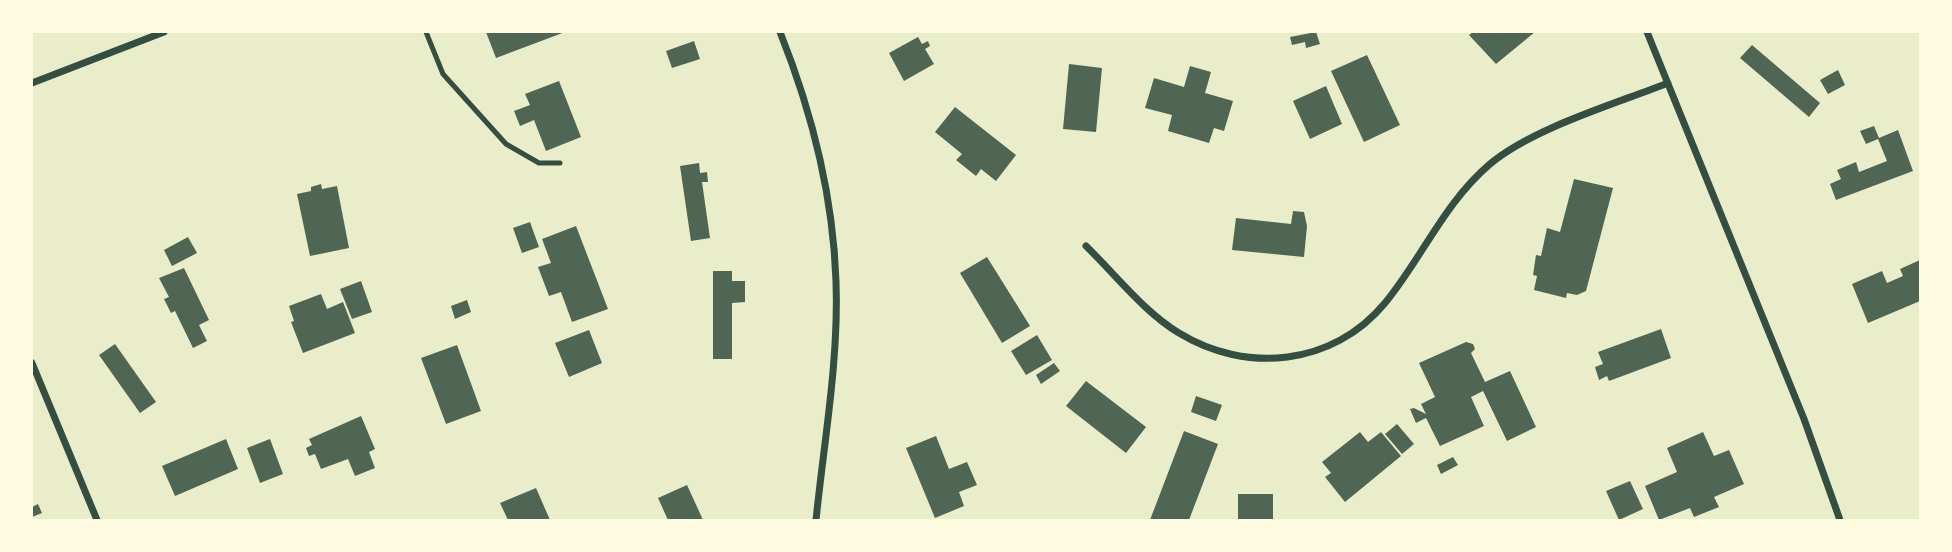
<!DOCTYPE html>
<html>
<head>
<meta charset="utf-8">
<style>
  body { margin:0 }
  #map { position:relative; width:1952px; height:552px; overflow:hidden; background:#e9edc9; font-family:Barlow,sans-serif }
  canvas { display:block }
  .frame { position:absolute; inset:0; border:33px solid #fefae0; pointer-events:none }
</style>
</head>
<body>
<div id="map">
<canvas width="1952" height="552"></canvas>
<div class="frame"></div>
</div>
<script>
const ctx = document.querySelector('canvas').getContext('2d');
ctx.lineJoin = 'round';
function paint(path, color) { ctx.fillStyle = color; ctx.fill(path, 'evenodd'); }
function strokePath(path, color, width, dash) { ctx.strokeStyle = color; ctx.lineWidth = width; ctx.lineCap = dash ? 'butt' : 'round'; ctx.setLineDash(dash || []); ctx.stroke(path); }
paint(new Path2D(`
  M 486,32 L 565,32 L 496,58 Z
  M 1316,32 L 1320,44 L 1306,48 L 1305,42 L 1292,45 L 1290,37 Z
  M 1473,32 L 1535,32 L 1496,64 L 1469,35 Z
  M 918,37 L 922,44 L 928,41 L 930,46 L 925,49 L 934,64 L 904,81 L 889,53 Z
  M 694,41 L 700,59 L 672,68 L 666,51 Z
  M 1752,45 L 1820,103 L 1809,117 L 1740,58 Z
  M 1367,55 L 1400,125 L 1364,142 L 1331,71 Z
  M 1069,64 L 1102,68 L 1096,132 L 1063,129 Z
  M 1190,66 L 1211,72 L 1205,93 L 1233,101 L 1224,131 L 1214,128 L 1209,143 L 1168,131 L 1172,115 L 1145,108 L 1154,78 L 1184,87 Z
  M 1838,70 L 1845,85 L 1828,94 L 1820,80 Z
  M 559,81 L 581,137 L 546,151 L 534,120 L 520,126 L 514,111 L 530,105 L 525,94 Z
  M 1326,86 L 1342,124 L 1310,139 L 1293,101 Z
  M 955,107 L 1016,155 L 996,181 L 981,169 L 976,176 L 956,160 L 962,154 L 935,132 Z
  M 1874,126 L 1879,138 L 1898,130 L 1913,171 L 1836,200 L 1830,184 L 1841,179 L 1837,170 L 1856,162 L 1859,172 L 1887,161 L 1878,139 L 1866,144 L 1860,131 Z
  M 699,163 L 700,173 L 707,172 L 708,182 L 702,182 L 710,238 L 691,241 L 680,166 Z
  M 1574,179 L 1613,188 L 1586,291 L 1577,295 L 1567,293 L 1566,298 L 1534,290 L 1537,276 L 1533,275 L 1536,255 L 1541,256 L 1547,228 L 1560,232 Z
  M 321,184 L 322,189 L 337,186 L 349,248 L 310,256 L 297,194 L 311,191 L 311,187 Z
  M 1293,211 L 1304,212 L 1307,226 L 1304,257 L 1232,250 L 1236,218 L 1291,224 Z
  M 530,222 L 539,247 L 522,253 L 513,228 Z
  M 576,226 L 608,309 L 572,322 L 561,292 L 549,296 L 538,267 L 551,263 L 542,239 Z
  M 188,237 L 197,253 L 172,266 L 164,250 Z
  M 987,257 L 1030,326 L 1002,343 L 960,273 Z
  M 1920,260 L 1920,301 L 1868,323 L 1852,284 L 1882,271 L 1887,283 L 1903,276 L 1900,269 Z
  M 184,268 L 209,320 L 199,325 L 207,341 L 193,348 L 175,311 L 171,313 L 164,299 L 169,297 L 159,278 Z
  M 713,271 L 732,271 L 732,281 L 745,281 L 745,302 L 732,303 L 732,359 L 713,359 Z
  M 361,281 L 372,312 L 352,319 L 340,289 Z
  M 321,294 L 327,309 L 343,302 L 355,333 L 303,353 L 291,322 L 294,321 L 289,306 Z
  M 467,300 L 471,312 L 455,319 L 451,306 Z
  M 1661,329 L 1671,358 L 1609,381 L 1607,376 L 1599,380 L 1595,367 L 1603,364 L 1598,352 Z
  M 589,330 L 602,363 L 569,377 L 555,343 Z
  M 1037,335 L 1052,360 L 1026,375 L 1011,351 Z
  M 1466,342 L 1473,344 L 1475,349 L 1471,353 L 1485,382 L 1510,371 L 1536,427 L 1507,441 L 1483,391 L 1471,397 L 1484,426 L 1440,446 L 1426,418 L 1416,423 L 1410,409 L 1414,408 L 1426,414 L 1421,404 L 1435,397 L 1419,363 Z
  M 115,344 L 156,402 L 140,413 L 99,355 Z
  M 457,345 L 481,411 L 446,424 L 421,358 Z
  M 1054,363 L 1060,371 L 1041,384 L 1036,375 Z
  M 1086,381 L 1146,427 L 1126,453 L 1066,406 Z
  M 1196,396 L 1222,405 L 1216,421 L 1191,412 Z
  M 361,416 L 375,449 L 369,452 L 375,468 L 355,476 L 348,459 L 321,469 L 315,454 L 309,456 L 306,448 L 312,445 L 309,439 Z
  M 1397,424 L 1414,444 L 1402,454 L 1385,434 Z
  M 1184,431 L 1218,444 L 1189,520 L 1150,520 Z
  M 1360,432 L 1368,442 L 1381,432 L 1401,456 L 1345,502 L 1325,477 L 1331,473 L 1322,462 Z
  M 1703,432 L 1714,456 L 1729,450 L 1744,484 L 1714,497 L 1719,507 L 1694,517 L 1690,508 L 1659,520 L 1645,486 L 1677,472 L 1667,448 Z
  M 936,436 L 949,469 L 967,462 L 977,485 L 959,492 L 964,506 L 935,518 L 906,448 Z
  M 226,439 L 238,469 L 175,496 L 162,466 Z
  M 270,439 L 283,474 L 260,483 L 247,448 Z
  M 1453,457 L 1458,465 L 1441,474 L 1437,465 Z
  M 1630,481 L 1643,509 L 1619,520 L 1606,491 Z
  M 687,485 L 703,520 L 668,520 L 658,498 Z
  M 536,488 L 550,520 L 508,520 L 500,503 Z
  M 1238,494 L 1273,494 L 1273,520 L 1238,520 Z
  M 38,504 L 42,513 L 32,517 L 32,507 Z`), '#4f6655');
strokePath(new Path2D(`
  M 426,32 L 443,74 L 506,144 L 539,163 L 560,163`), '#344e41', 5);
strokePath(new Path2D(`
  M 780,32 C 812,112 833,194 836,281 C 839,360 824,441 816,520
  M 1647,32 L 1804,419 L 1840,520
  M 32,83 L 164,32
  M 1086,246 C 1115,274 1144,312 1179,333 C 1246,374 1333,366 1385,303 C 1422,258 1444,203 1490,164 C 1533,128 1615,104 1668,83
  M 32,363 L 97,520`), '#344e41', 7);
</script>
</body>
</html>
